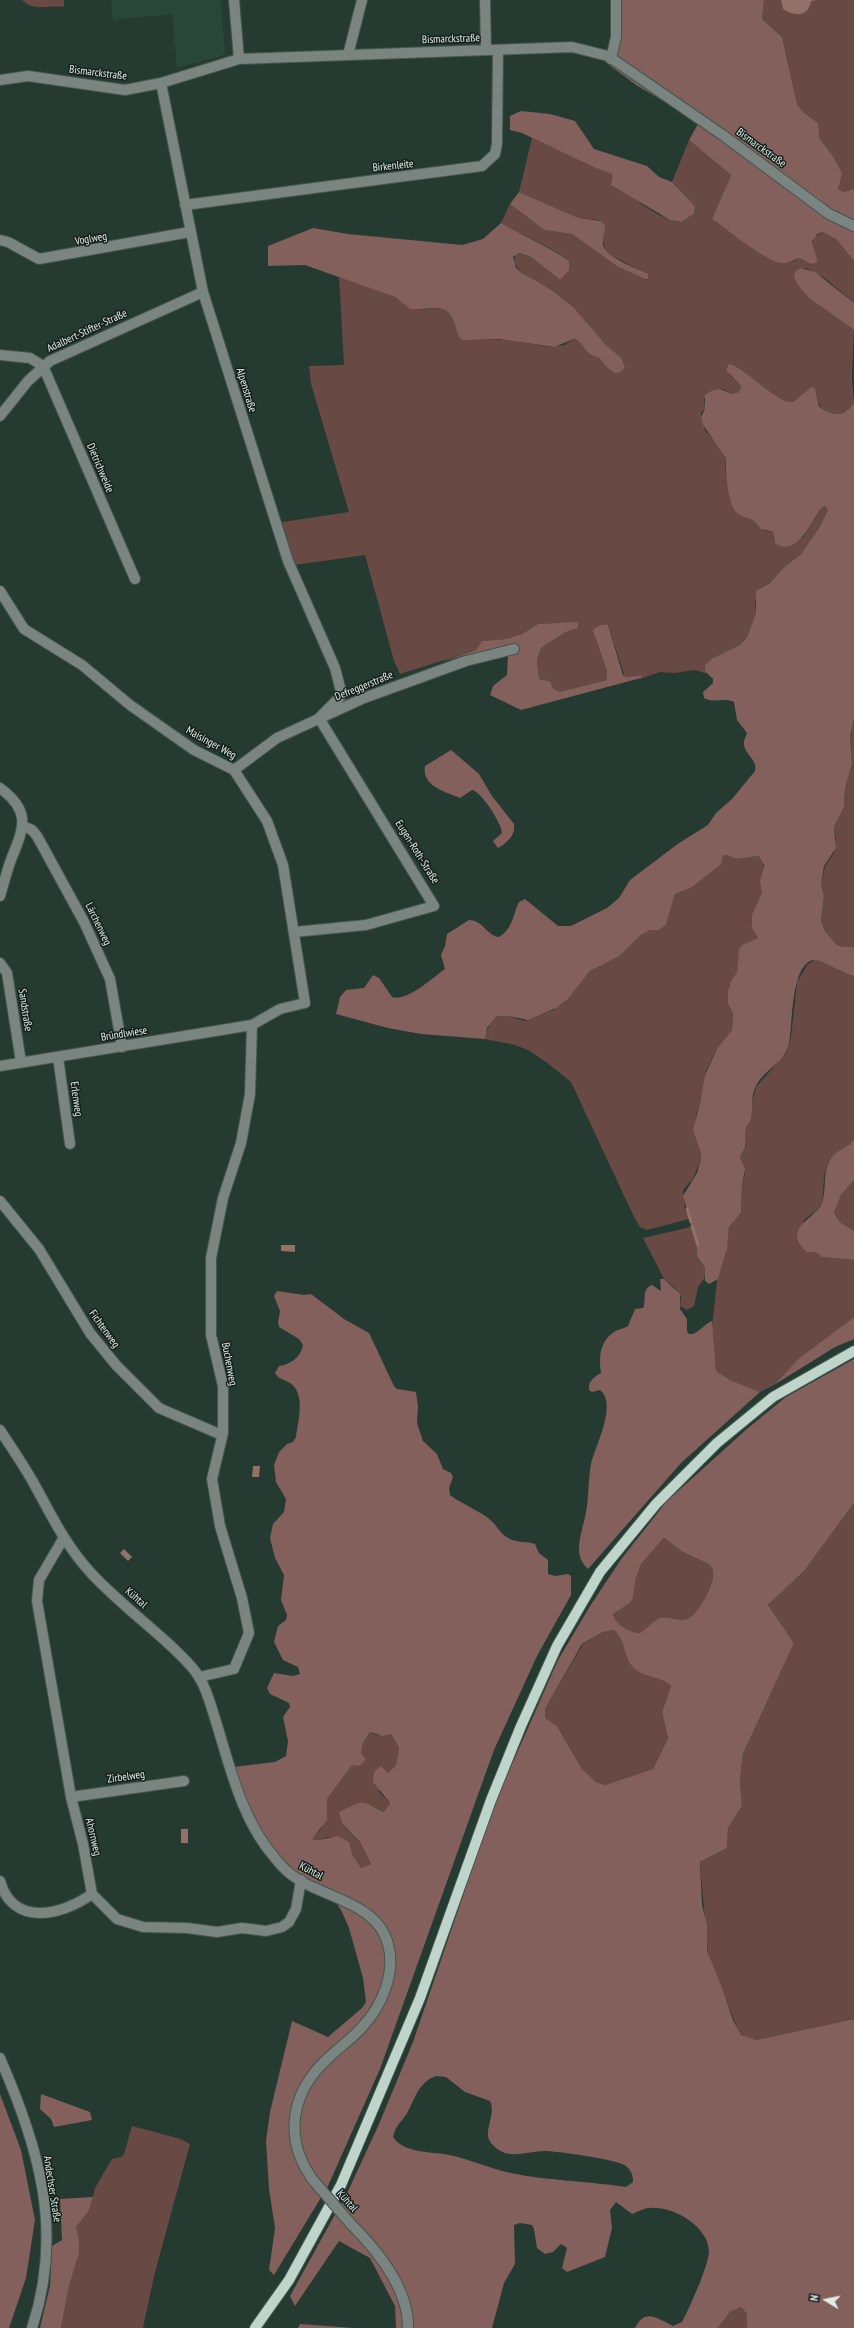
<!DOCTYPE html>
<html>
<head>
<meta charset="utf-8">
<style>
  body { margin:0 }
  #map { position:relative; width:854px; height:2328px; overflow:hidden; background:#253a31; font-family:"PT Sans Narrow",sans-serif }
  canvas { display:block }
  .north { position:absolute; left:806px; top:2280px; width:40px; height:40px; -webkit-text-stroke:3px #151f1b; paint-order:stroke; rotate:280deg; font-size:11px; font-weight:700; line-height:16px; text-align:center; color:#e0ede7 }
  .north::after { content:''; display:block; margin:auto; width:14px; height:18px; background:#e0ede7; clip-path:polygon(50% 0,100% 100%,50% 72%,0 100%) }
</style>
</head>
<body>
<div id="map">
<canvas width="854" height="2328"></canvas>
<div class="north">N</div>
</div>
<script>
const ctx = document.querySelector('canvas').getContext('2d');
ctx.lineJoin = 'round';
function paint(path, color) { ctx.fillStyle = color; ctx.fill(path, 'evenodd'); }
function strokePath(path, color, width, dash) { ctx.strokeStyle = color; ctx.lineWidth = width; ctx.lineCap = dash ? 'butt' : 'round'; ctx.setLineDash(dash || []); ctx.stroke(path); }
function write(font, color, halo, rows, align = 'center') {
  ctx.font = font + ' "PT Sans Narrow",sans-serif'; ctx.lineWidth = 3; ctx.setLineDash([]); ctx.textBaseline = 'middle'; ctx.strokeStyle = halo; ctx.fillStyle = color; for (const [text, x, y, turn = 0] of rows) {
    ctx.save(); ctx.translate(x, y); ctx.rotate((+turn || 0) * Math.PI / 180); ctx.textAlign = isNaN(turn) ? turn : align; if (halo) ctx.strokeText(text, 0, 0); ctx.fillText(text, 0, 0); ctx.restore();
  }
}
paint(new Path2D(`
  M 111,0 L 221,0 L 225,55 L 177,68 L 172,14 L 113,20 Z`), '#28463a');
paint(new Path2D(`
  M 22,0 L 64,0 L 64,7 C 49,5 34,12 22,0 Z
  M 764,0 L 854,0 L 854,189 L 844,192 L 838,189 L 832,155 L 820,139 L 818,123 L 803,112 L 797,104 L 782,37 L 762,19 Z
  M 532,138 L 612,174 L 611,181 C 628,193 659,221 681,222 L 694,214 L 695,206 L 672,182 L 689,140 L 731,175 L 712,219 C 742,242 756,250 792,262 L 799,258 L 811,264 L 818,263 L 812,246 L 814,237 L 823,232 L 837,240 L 854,261 L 854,303 L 826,279 L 808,269 L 804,268 L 797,284 L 809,298 L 854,330 L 852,378 L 854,401 L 848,410 L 837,415 C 822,415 818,404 816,391 L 810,388 L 793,402 C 777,404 748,371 731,364 L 726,367 L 730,375 L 741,386 L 739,392 L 732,394 L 722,389 L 704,399 L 705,408 L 701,413 L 705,430 L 722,450 L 726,458 L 725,466 L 731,500 C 736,517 743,512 754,519 C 758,522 761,527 765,531 L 773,532 L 774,540 L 792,545 L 803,537 L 821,509 L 825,506 L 828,510 L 819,528 L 801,554 L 782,569 L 770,583 L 762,587 L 755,601 L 756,613 L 747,637 L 740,645 L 713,658 L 705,671 L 708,674 L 694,670 L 675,673 L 660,672 L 640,679 L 640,675 L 625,677 L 608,625 L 597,627 L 594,634 L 607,671 L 607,680 L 562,692 L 557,692 L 546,680 L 539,679 L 537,660 L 541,648 L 566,632 L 576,629 L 572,623 L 538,624 L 522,634 L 506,639 L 482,641 L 476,650 L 400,674 L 394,661 L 365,555 L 295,565 L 282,522 L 349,512 L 311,384 L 309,366 L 344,365 L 339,276 L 395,297 L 410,309 C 432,313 449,296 456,331 L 477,339 L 506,340 L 550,347 L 564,345 L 574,339 L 583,344 L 591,354 L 599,358 L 611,371 L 619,373 L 625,367 C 620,357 613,352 605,344 C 589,327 577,309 558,295 C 544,284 522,279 514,262 L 516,253 L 531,257 L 560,280 L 569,261 C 548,245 524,236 501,223 L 510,204 L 544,230 L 572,234 L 618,267 L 647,280 L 636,268 L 612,256 L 605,250 L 599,220 L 579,218 L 519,192 Z
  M 854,720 L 854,947 L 842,947 L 836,944 L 825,931 L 821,921 L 824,896 L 821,885 L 825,866 L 834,853 L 836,838 L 834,827 L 844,807 L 845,788 L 852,764 L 850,735 Z
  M 726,855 L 737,859 L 759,856 C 765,863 763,868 761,876 C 760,882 763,887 762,892 C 760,911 743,915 758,938 L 740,947 L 737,972 L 729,986 L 728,1004 L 733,1013 L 732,1030 L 718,1047 L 706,1071 L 700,1103 L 696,1116 L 701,1159 L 693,1179 L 683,1190 L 685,1210 L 689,1219 L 647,1230 L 640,1227 L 634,1217 L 571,1082 L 546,1062 L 528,1050 L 515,1045 L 485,1039 C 485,1030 491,1023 497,1016 L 508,1016 L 524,1021 L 553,1010 L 568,999 L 590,971 L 619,955 L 642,934 L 651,930 L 659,930 L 666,925 L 675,894 L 691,888 L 720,864 L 723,856 Z
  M 815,959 C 829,961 839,973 854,976 L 854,1139 C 850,1147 841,1149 834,1155 C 821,1167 825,1187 822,1203 L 818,1209 L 804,1220 L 800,1243 L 807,1252 L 815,1252 L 822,1257 L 854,1260 L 854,1317 L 798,1359 L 774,1385 L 760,1392 L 730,1380 L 716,1371 L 712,1327 L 717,1281 L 726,1253 L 729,1227 L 741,1213 L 742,1185 L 745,1173 L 740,1158 L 746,1146 L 745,1132 L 751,1114 L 751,1109 L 756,1087 L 786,1053 L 791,1037 L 797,982 L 807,965 Z
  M 854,1180 L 854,1231 L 840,1222 L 834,1213 L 841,1195 Z
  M 691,1227 L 696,1242 L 697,1258 L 706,1270 L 704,1279 L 698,1287 L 694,1306 L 687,1310 L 680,1306 L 681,1297 L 674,1287 L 664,1279 L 643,1238 Z
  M 854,1503 L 854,2019 L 756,2040 L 744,2038 L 739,2032 L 708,1955 L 700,1862 L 727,1848 L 728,1828 L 742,1806 L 740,1780 L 743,1754 L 794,1643 L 768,1605 L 804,1571 Z
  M 664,1538 L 683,1552 L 710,1564 C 711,1566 713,1569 713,1572 C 715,1584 698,1615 687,1619 C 678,1622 669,1615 659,1618 C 653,1621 646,1629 640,1633 C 630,1633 615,1624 613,1614 L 630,1603 L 633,1598 L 636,1578 L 641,1564 Z
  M 613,1630 C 625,1638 623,1654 631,1665 C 641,1678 659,1674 671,1686 L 662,1712 L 668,1738 L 653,1769 L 605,1785 L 596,1782 L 582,1769 L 557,1726 L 544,1718 L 545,1709 L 583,1644 L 603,1632 Z
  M 370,1732 L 376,1735 L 391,1734 L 399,1748 L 396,1765 L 388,1773 L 379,1792 L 390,1803 L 384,1812 C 361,1799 355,1797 342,1823 L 360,1842 L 371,1864 L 361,1868 L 353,1857 L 349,1842 L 328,1837 L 319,1840 L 311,1839 L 321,1829 L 327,1799 L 352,1765 L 366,1759 L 361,1753 L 363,1743 Z
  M 132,2126 L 181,2139 L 190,2144 L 154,2276 L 143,2328 L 61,2328 L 69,2286 L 79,2254 L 76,2227 L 91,2204 L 95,2188 L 112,2159 L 121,2157 L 124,2154 Z
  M 741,2307 L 747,2314 L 747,2328 L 718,2328 L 730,2312 Z`), '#684944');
paint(new Path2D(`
  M 610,0 L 764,0 L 762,19 L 782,37 L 797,104 L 803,112 L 818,123 L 820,139 L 832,155 L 842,173 L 838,189 L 844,192 L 854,189 L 854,261 L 837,240 L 823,232 L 817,234 L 812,242 L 818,263 L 811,264 L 799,258 C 793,260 788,264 781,263 C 766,261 726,229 712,219 L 731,175 L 689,140 L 699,122 L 636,85 L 604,61 L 610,38 Z
  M 521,111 L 550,114 L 575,121 L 594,149 L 647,166 L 659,177 L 672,182 L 695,206 L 694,214 L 681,222 L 670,220 L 611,185 L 612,174 L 596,168 L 522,133 L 510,130 L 510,116 Z
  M 519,192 L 579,218 L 601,221 L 605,226 C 605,232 602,239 603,245 C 606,258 637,268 648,274 L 648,279 L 645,279 L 618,267 L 572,234 L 544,230 L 510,204 Z
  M 501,223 C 524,236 547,246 569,261 L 569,270 L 560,280 L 531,257 L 519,253 L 513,257 L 516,268 L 522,273 L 553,291 L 574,308 L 605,344 L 621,358 L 625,367 C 615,382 606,365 599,358 C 596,356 593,356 590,354 C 583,349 583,342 574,339 L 554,347 L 499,339 L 462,340 C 456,334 456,327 453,320 C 445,300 424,312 410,309 L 395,297 L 305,265 L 268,266 L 268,246 L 313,228 L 348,234 L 462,245 L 483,239 Z
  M 801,268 L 815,272 L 854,303 L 854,330 L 809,298 L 797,284 L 794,276 L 795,272 Z
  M 731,364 C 748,371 778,404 793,402 L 811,387 L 815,388 L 819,406 C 831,418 847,417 854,401 L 854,720 L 850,735 L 852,764 L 845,788 L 844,807 L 834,827 L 836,848 L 824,866 L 821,885 L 824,896 L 821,921 L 825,931 L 836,944 L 842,947 L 854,947 L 854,976 C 843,974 819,957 812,960 C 790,969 793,1024 789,1043 C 785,1064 763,1069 755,1088 C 751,1098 753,1108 751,1118 C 751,1122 747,1125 746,1129 C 744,1135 747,1141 745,1147 C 744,1151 741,1154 740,1158 L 745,1169 L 742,1185 L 741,1213 L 729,1227 L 727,1249 L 718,1279 L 709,1284 L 705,1281 L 705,1268 L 697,1257 L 696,1242 L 683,1196 L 697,1173 L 701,1159 L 700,1150 L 693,1130 L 700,1103 L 705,1075 L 718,1047 L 732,1030 L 733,1013 L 728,1004 L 728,991 L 731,981 L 737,972 L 739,949 L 742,945 L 758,938 L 752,928 L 752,915 L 762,893 L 760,881 L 764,865 L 759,856 L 737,859 L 726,855 L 723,856 L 721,864 L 691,888 L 675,894 L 666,925 L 659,930 L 651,930 L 642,934 L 619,956 L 590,971 L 568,999 L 556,1008 L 528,1020 L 508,1016 L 497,1016 L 487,1028 L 485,1039 L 421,1034 L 388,1028 L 336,1014 L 340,997 L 346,990 L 364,988 L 373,975 L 379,978 L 392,997 C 407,1002 432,978 445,969 L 441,955 L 445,946 L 447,934 L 469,920 C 483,920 487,936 499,937 C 513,929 513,914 519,902 L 525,899 L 558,926 L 571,926 L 607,908 L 619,898 L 630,880 L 679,843 L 708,825 L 716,813 L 732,799 L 755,771 C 758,759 743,754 744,742 C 744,739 746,736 747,733 L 737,720 L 734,702 C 724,697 714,704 704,698 L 703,692 L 713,683 L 713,679 L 705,671 L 705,665 L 713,658 L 740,645 L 747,637 L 756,613 L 756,591 L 770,583 L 782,569 L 801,554 L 819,528 L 828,510 L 825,506 L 821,509 C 811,521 797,559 775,543 L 773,532 L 761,529 C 751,514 746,521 736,512 C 728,504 725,470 726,458 L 703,425 L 701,418 L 705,408 L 705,395 L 713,390 L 720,389 L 732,394 L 739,392 L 741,386 L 726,370 L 728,365 Z
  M 578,622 L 578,628 L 566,632 L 541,648 L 537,660 L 539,679 L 549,681 L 554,689 L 560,692 L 607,680 L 607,671 L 593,631 C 596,626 602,624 608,625 L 623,675 L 627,677 L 641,675 L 641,678 L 521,710 L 490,695 L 493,686 L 507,675 L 508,654 L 476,659 L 470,654 L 440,662 L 476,650 L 482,641 L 506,639 L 522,634 L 538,624 Z
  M 451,750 L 479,774 L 492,796 L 514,824 C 516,835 507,843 498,848 L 493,841 L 502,833 C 502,824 481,791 472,790 L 460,798 C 446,792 421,786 425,766 Z
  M 854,1139 L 854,1180 L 841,1195 L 834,1213 L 840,1222 L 854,1231 L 854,1260 L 822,1257 L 815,1252 L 807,1252 C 780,1228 817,1218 822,1203 C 827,1188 822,1172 831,1158 C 837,1149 849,1148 854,1139 Z
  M 660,1279 L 664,1279 L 680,1294 L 680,1309 L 687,1319 L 687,1331 L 689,1334 C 696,1336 704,1324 712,1321 L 716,1371 L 730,1380 L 760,1392 L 681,1463 L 588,1569 C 571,1554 583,1531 586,1512 C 589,1496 588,1480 591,1464 C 595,1446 618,1404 600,1390 L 592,1392 L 589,1390 C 588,1381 594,1377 601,1373 C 599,1358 599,1342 614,1332 C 618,1329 624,1329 628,1326 L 635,1309 L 643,1308 C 647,1300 641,1289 652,1285 L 661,1291 Z
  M 277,1291 L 304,1295 L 311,1294 L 344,1319 L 369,1333 L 394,1386 L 397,1389 L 416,1392 L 418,1407 L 417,1423 L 423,1441 L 437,1454 L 443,1469 L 451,1473 L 453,1477 L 449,1488 L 450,1495 C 462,1504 476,1509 488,1518 C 498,1525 498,1533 510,1539 C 518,1543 527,1541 535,1544 L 539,1553 L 548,1560 L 548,1574 L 555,1576 L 568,1574 L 571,1576 L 571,1595 L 537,1656 L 494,1750 L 380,2069 L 328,2186 L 274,2275 L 269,2270 L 275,2228 L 269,2189 L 266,2141 L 270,2112 L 292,2021 L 328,2037 L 362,2008 L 366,2002 L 363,1978 L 349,1928 L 342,1912 L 330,1892 L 290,1871 L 257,1829 L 233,1767 L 275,1762 L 286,1756 L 288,1741 L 283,1717 L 290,1707 L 289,1703 L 270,1694 L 267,1688 L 274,1673 L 293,1676 L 300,1674 L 298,1667 L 283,1660 L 274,1642 L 278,1626 L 286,1620 L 287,1615 L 281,1600 L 284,1575 L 275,1558 L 270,1538 L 273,1524 L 284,1512 L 286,1499 L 276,1482 L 274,1465 L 279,1452 L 287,1444 L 293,1442 L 296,1437 C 298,1421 306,1394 290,1383 C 285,1380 278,1379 275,1373 L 279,1366 C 290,1365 301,1357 303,1345 L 299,1339 L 279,1327 L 278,1322 L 280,1311 L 274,1296 ZM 370,1732 L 383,1736 L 391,1734 L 399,1748 L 396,1765 L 388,1773 L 381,1766 L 374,1772 L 373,1782 L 390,1803 L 384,1812 C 357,1799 367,1800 339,1812 L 342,1823 L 360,1842 L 371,1864 L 361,1868 L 353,1856 L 349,1842 L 338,1836 L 319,1840 L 312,1839 L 327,1820 L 327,1799 L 352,1765 L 360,1766 L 366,1759 L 361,1753 L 363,1743 Z
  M 854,1317 L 854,1339 L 835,1347 L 774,1385 L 798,1359 Z
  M 854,1359 L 854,1503 L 804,1571 L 768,1605 L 794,1643 L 743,1754 L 740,1780 L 742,1806 L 728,1828 L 727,1848 L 700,1862 L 702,1905 L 707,1925 L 707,1951 L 722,1988 L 733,2020 L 741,2035 L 756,2040 L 854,2019 L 854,2328 L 747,2328 L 747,2314 L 741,2307 L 730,2312 L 718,2328 L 635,2328 C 645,2308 657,2318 673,2326 L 682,2322 C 689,2309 709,2265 709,2251 C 708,2227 676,2208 655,2208 C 646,2207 640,2211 632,2214 L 616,2202 L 610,2210 L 612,2228 L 605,2257 L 567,2272 L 562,2268 L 567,2248 L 561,2244 L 553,2252 L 545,2254 L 537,2248 L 534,2229 L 532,2225 L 520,2223 L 514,2225 L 515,2264 L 504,2283 L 492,2328 L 396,2328 L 395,2306 L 370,2258 L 339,2241 L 295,2306 L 290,2296 L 349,2189 L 379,2124 L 413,2042 L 494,1805 L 558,1660 L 590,1606 L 622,1558 L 667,1501 L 748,1428 L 786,1397 ZM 664,1538 L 683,1552 L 709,1564 C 711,1566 713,1569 713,1572 C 715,1584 698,1615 687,1619 C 678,1622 668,1615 659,1618 C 653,1621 646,1629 640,1633 C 630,1633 615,1624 613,1614 L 630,1603 L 633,1598 L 636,1578 L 641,1564 ZM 613,1630 C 625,1638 623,1654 631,1665 C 641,1679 659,1674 671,1686 L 662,1712 L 668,1738 L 653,1769 L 605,1785 L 596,1782 L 582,1769 L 557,1726 L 545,1718 L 545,1709 L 582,1644 L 603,1632 ZM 436,2076 L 446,2077 L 465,2092 L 490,2101 C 497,2115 481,2133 492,2144 C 507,2161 523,2152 543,2151 C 556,2151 617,2159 626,2166 C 632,2171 633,2176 633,2182 L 626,2187 C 588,2181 548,2181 511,2173 C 490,2169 470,2159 449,2155 C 430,2151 405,2154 393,2137 C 395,2127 400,2123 406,2115 C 415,2100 417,2083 436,2076 Z
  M 0,2094 L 21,2150 L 35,2220 L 26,2278 L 9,2328 L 0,2328 Z
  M 41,2094 L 90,2112 L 92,2120 L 54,2127 L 51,2119 L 40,2109 Z
  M 93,2197 L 89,2210 L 76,2227 L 79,2240 L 79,2254 L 69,2286 L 61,2328 L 40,2328 L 50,2286 L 52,2246 L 62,2240 L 60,2199 Z
  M 300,2324 L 354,2328 L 298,2328 Z`), '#83605b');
paint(new Path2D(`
  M 781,0 L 817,0 L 811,1 C 808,18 794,16 783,9 Z
  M 281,1245 L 295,1245 L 295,1252 L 281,1251 Z
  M 253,1466 L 260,1466 L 259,1477 L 252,1477 Z
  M 124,1549 L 132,1557 L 128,1561 L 120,1553 Z
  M 181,1829 L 188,1829 L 188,1843 L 181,1843 Z`), '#93706a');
strokePath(new Path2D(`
  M 687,1209 L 691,1222
  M 692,1226 L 698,1245`), '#93706a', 3);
const minor = new Path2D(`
  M 234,0 L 239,59
  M 485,0 L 486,50
  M 348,55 L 362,0
  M 611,59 L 616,37 L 616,0
  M 0,80 L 28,76 L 125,90 L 161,83 L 239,59 L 572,47 L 608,56 L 724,136 L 829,214 L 854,226
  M 161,83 L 203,292 L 288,561 L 335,668 L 342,695 L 319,718 L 434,906 L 366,925 L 294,932
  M 185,205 L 482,166 L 495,154 L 497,144 L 498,50
  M 0,240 L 8,242 L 39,259 L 190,232
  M 0,355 L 30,358 L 43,366 L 135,579
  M 0,416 L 28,381 L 50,361 L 203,292
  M 0,591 L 24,629 L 82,665 L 130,705 L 194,750 L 234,770 L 267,821 L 283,865 L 305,1003 L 280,1009 L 252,1025 L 0,1066
  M 234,770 L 277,738 L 364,698 L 466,661 L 514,649
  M 0,788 C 30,810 25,826 12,857 C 7,870 4,883 0,896
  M 23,826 L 32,830 L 37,836 L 84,922 L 110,979 L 122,1047
  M 0,963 L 7,973 L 21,1062
  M 58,1057 L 70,1144
  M 0,1201 L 39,1249 L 90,1333 L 116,1365 L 159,1408 L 217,1433 L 223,1433
  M 0,1430 C 11,1447 23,1464 33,1482 C 51,1514 65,1545 91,1573 C 115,1599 144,1621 171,1646 C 180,1655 192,1665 199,1677 C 208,1691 212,1710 217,1725 C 231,1771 243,1822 275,1858 C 279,1863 283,1868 288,1872 C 318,1898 376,1900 388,1944 C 396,1972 382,2006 363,2026 C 352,2039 337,2049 325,2061 C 290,2095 284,2140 313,2180
  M 63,1539 L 39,1580 L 37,1601 L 71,1797 L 83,1844 L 92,1894 L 117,1919 L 143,1927 L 187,1928 L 217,1932 L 242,1928 L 266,1931 L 282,1927 L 289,1922 L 296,1909 L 301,1880
  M 199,1677 L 234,1669 L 249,1633 L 242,1598 L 220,1526 L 212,1479 L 223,1433 L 223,1386 L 211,1335 L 211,1258 L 223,1198 L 241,1143 L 250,1094 L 252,1025
  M 71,1797 L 184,1781
  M 0,1881 C 13,1927 61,1916 92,1894
  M 0,2058 C 39,2149 64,2230 32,2328
  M 350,2223 C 377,2250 409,2288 408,2328`);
const major = new Path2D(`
  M 255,2328 L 289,2280 L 341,2185 L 420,1998 L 491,1800 L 521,1726 L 557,1646 L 600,1572 L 656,1504 L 717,1443 L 773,1397 L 854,1351`);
strokePath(minor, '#43574e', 12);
strokePath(major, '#43574e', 12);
strokePath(minor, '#7a8480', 10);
strokePath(major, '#bfd4ca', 10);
const minorBridge = new Path2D(`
  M 313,2180 L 350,2223`);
strokePath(minorBridge, '#43574e', 12, []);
strokePath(minorBridge, '#7a8480', 10);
write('11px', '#e0ede7', '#151f1b', [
  ["Bismarckstraße",451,39,-2],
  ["Bismarckstraße",98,73,7],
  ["Bismarckstraße",761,148,36],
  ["Birkenleite",393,166,-6],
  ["Voglweg",91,239,-10],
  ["Adalbert-Stifter-Straße",87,331,-25],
  ["Alpenstraße",246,390,73],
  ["Dietrichweide",100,468,67],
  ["Defreggerstraße",364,686,-22],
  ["Maisinger Weg",211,743,29],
  ["Eugen-Roth-Straße",417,852,58],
  ["Lärchenweg",98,924,64],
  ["Sandstraße",25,1010,81],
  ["Bründlwiese",124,1034,-9],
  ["Erlenweg",76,1099,82],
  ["Fichtenweg",104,1329,54],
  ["Buchenweg",229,1364,79],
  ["Kühtal",136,1598,41],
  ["Zirbelweg",126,1777,-8],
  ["Ahornweg",93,1837,77],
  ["Kühtal",311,1871,28],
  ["Andechser Straße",52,2189,81],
  ["Kühtal",347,2201,49]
]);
</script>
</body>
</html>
